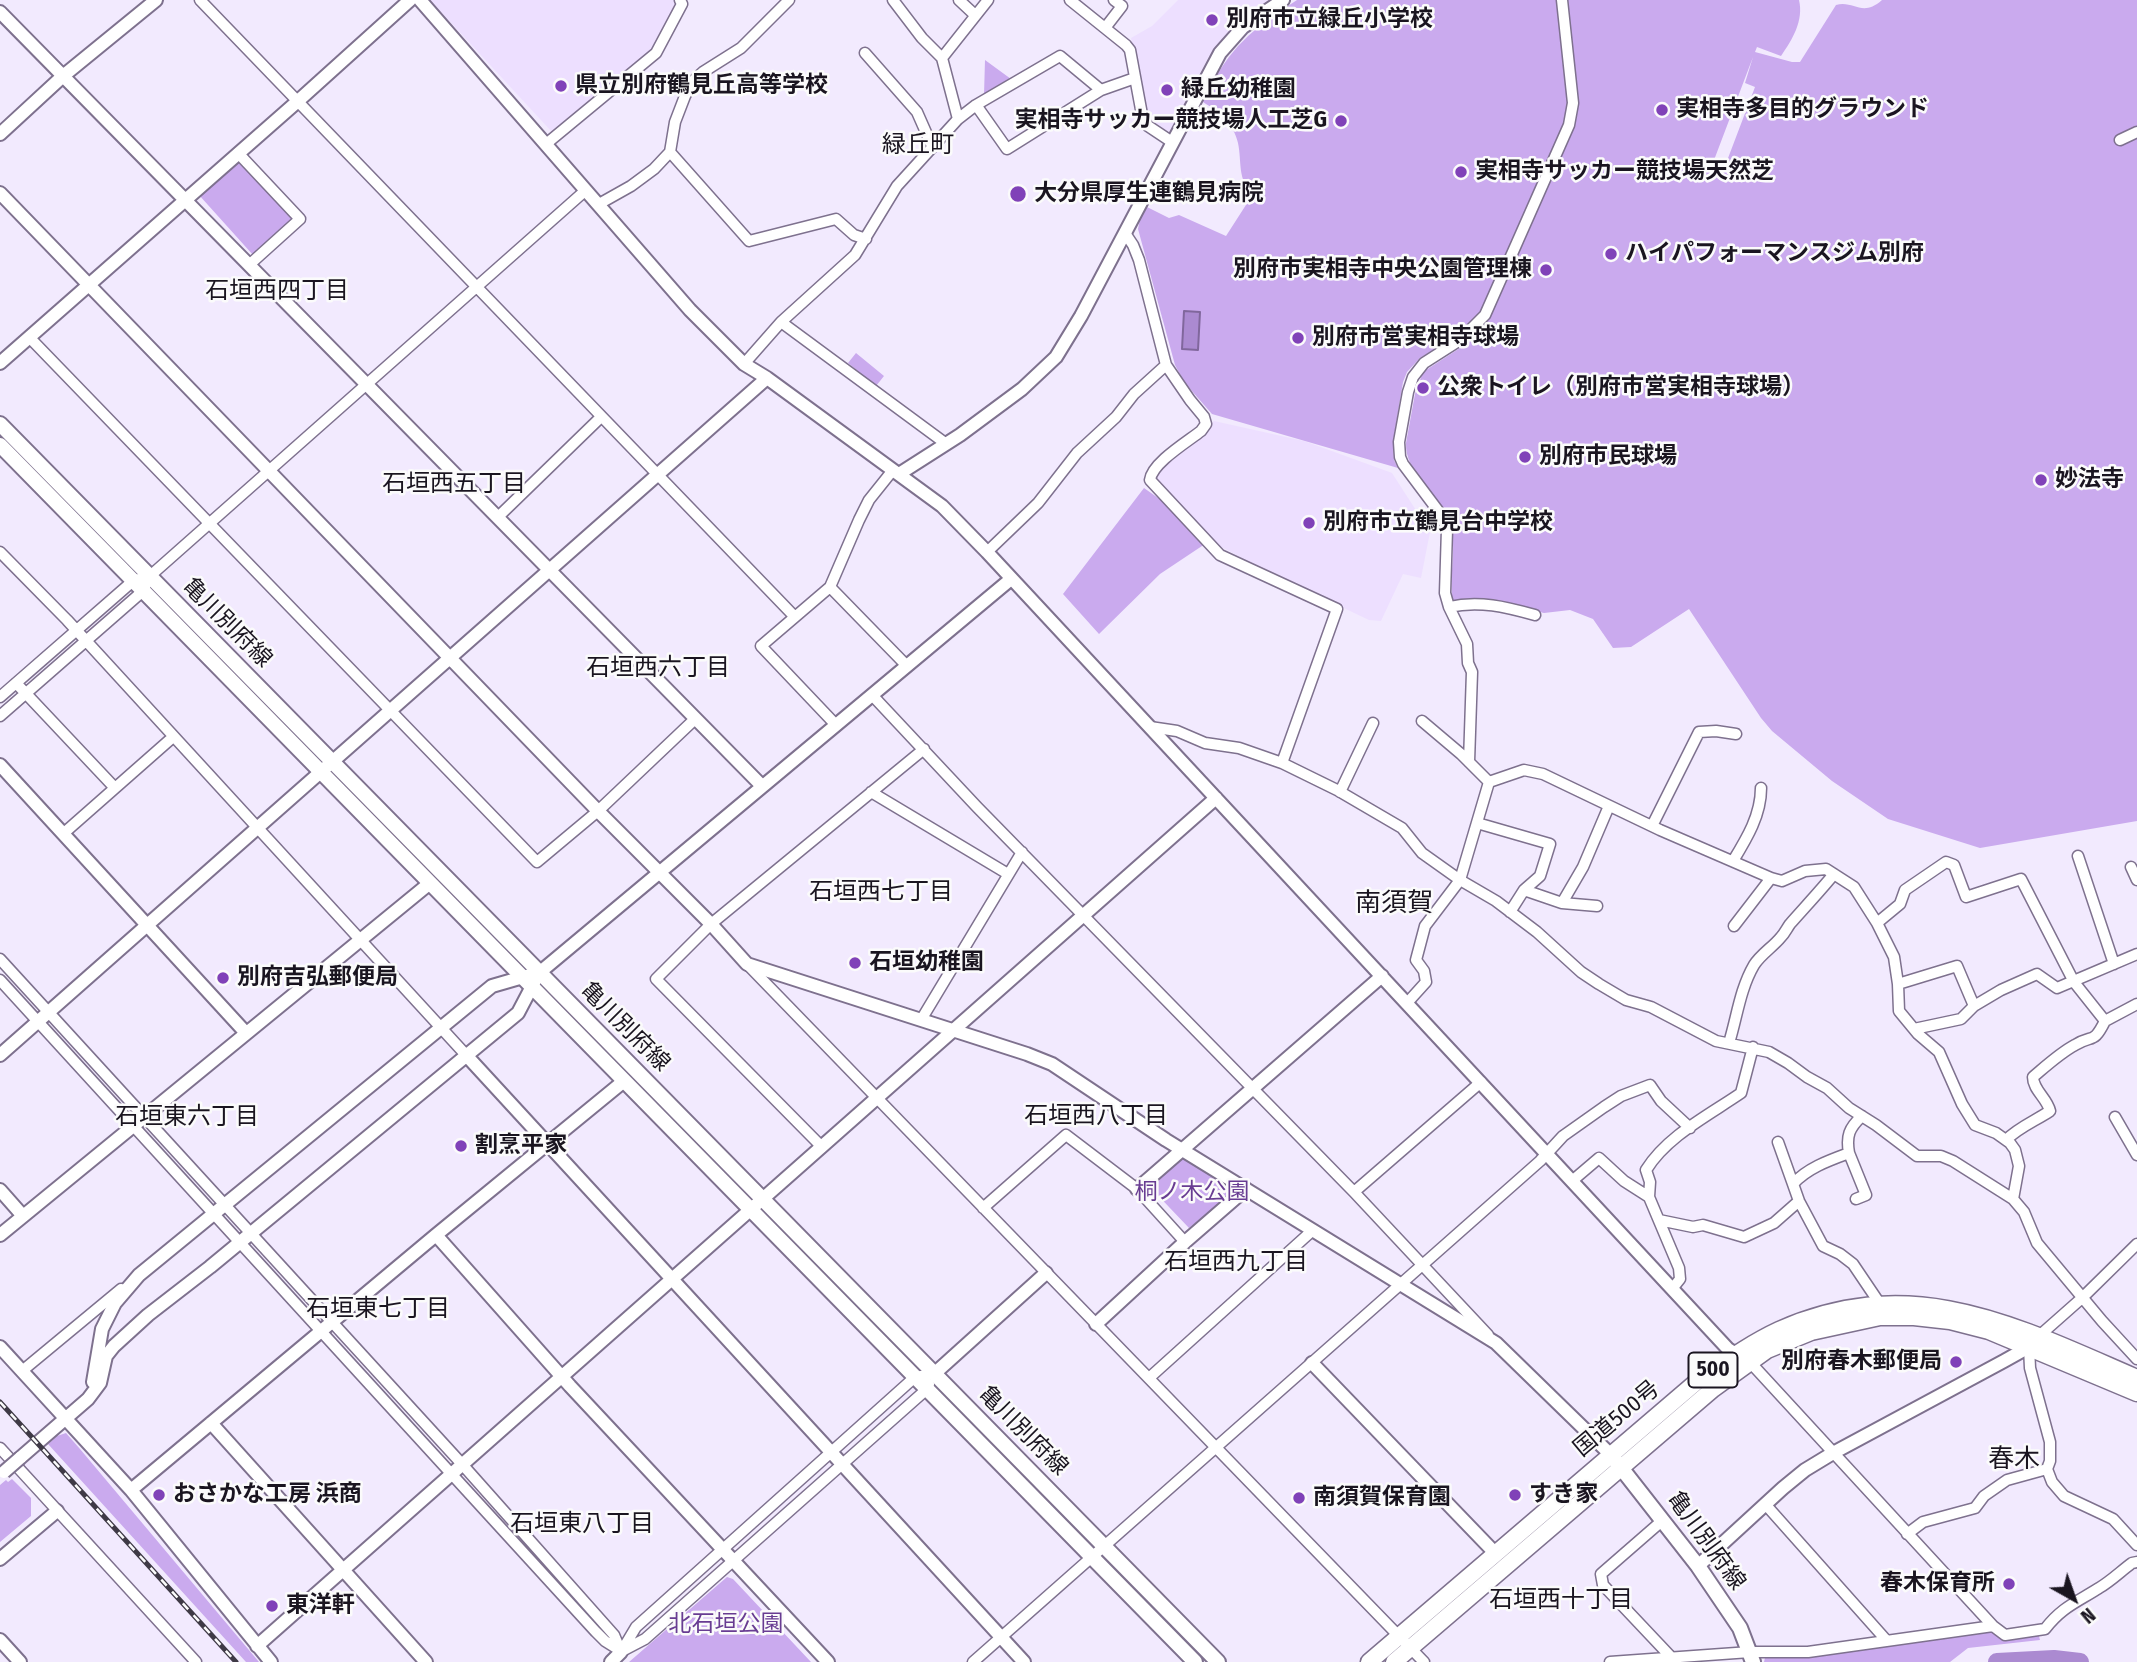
<!DOCTYPE html>
<html>
<head>
<meta charset="utf-8">
<style>
  body { margin:0 }
  #map { position:relative; width:2137px; height:1662px; overflow:hidden; background:#f2eafe; font-family:"Fira Sans Condensed",sans-serif }
  canvas { display:block }
  .north { position:absolute; left:2039px; top:1564px; width:70px; height:70px; -webkit-text-stroke:5px #fbfbfb; paint-order:stroke; rotate:140deg; font-size:19px; font-weight:700; line-height:28px; text-align:center; color:#1a1520 }
  .north::after { content:''; display:block; margin:auto; width:24px; height:32px; background:#1a1520; clip-path:polygon(50% 0,100% 100%,50% 72%,0 100%) }
</style>
</head>
<body>
<div id="map">
<canvas width="2137" height="1662"></canvas>
<div class="north">N</div>
</div>
<script>
const ctx = document.querySelector('canvas').getContext('2d');
ctx.lineJoin = 'round';
function paint(path, color) { ctx.fillStyle = color; ctx.fill(path, 'evenodd'); }
function strokePath(path, color, width, dash) { ctx.strokeStyle = color; ctx.lineWidth = width; ctx.lineCap = dash ? 'butt' : 'round'; ctx.setLineDash(dash || []); ctx.stroke(path); }
function write(font, color, halo, rows, align = 'center') {
  ctx.font = font + ' "Fira Sans Condensed","Noto Sans JP",sans-serif'; ctx.lineWidth = 5; ctx.setLineDash([]); ctx.textBaseline = 'middle'; ctx.strokeStyle = halo; ctx.fillStyle = color; for (const [text, x, y, turn = 0] of rows) {
    ctx.save(); ctx.translate(x, y); ctx.rotate((+turn || 0) * Math.PI / 180); ctx.textAlign = isNaN(turn) ? turn : align; if (halo) ctx.strokeText(text, 0, 0); ctx.fillText(text, 0, 0); ctx.restore();
  }
}
paint(new Path2D(`
  M 430,0 L 676,0 L 678,3 L 651,54 L 575,118 L 552,132 Z
  M 1178,0 L 1277,0 L 1228,32 L 1208,58 L 1170,132 L 1149,122 L 1131,38 L 1152,26 Z
  M 1214,421 L 1304,441 L 1392,473 L 1430,532 L 1421,578 L 1403,574 L 1381,621 L 1369,620 L 1268,572 L 1216,544 L 1152,479 Z`), '#eddfff');
paint(new Path2D(`
  M 1297,0 L 1557,0 L 1568,103 L 1566,119 L 1480,314 L 1450,340 L 1420,358 L 1407,372 L 1403,382 L 1393,442 L 1394,460 L 1398,468 L 1212,414 L 1184,382 L 1175,365 L 1138,229 L 1140,219 L 1147,207 L 1169,218 L 1179,215 L 1226,236 L 1253,194 C 1237,180 1242,162 1238,143 C 1234,124 1219,112 1203,102 L 1205,96 C 1232,45 1249,32 1297,0 Z
  M 1568,0 L 1799,0 C 1804,21 1792,40 1781,56 L 1757,47 L 1755,52 L 1792,62 L 1800,62 L 1836,5 C 1854,0 1862,18 1882,0 L 2137,0 L 2137,821 L 1980,848 L 1888,819 L 1832,781 L 1772,731 L 1761,718 L 1689,609 L 1631,647 L 1613,648 L 1593,619 L 1570,610 L 1544,613 L 1504,604 L 1453,603 C 1448,576 1459,541 1448,517 C 1436,491 1405,473 1406,443 L 1415,394 L 1423,372 L 1463,346 L 1475,335 L 1489,317 L 1574,127 L 1577,115 L 1577,103 ZM 1753,57 L 1745,83 L 1755,87 L 1722,174 L 1710,172 L 1708,176 Z
  M 985,60 L 1011,79 L 984,95 Z
  M 239,158 L 294,218 L 253,255 L 199,195 Z
  M 856,353 L 884,376 L 876,386 L 848,363 Z
  M 1144,488 L 1168,505 L 1205,544 L 1160,574 L 1099,634 L 1063,594 Z
  M 1184,1157 L 1236,1190 L 1189,1228 L 1149,1186 Z
  M 66,1433 L 80,1449 L 259,1662 L 246,1662 L 48,1444 L 57,1436 Z
  M 12,1479 L 31,1498 L 31,1516 L 0,1542 L 0,1485 L 6,1480 L 8,1482 Z
  M 727,1577 L 733,1579 L 811,1662 L 629,1662 Z
  M 1997,1622 L 2006,1633 L 2037,1629 L 2040,1640 L 1968,1648 L 1950,1662 L 1764,1662 L 1767,1649 L 1829,1647 Z`), '#caaaee');
const water = new Path2D(`
  M 1184,311 L 1200,312 L 1198,350 L 1182,349 Z`);
paint(water, '#ab8ad1');
strokePath(water, '#80679c', 2);
strokePath(new Path2D(`
  M 1997,1662 L 2054,1659 L 2080,1662`), '#ab8ad1', 18);
const minor = new Path2D(`
  M 200,0 L 795,617
  M 893,0 L 922,38 L 942,58
  M 959,0 L 975,15
  M 1070,0 L 1126,45 L 1130,50 L 1143,120 L 1148,126 L 1172,142
  M 1105,28 L 1122,6 L 1114,0
  M 865,53 L 917,112 L 932,146
  M 976,105 L 1007,149 L 1101,90 L 1135,78
  M 958,119 L 942,58 L 988,0
  M 2120,140 L 2137,132
  M 546,144 L 656,53 L 682,4 L 680,0
  M 670,152 L 749,241 L 836,219 L 854,235 L 866,239
  M 238,153 L 300,219 L 249,265
  M 599,204 L 631,186 L 654,169 L 670,152 L 675,122 L 685,96 L 693,81 L 703,72 L 741,48 L 789,0
  M 1125,233 L 1133,245 L 1139,260 L 1166,365 L 1190,400 L 1204,417 L 1206,424 L 1201,431 C 1187,442 1152,463 1150,480 L 1220,555 L 1337,609 L 1282,763
  M 781,322 L 945,443
  M 29,337 L 537,862 L 598,811 L 695,719
  M 744,364 L 781,322 L 855,255 L 897,186 L 958,119 L 976,105 L 1060,56 L 1101,90
  M 498,517 L 601,417
  M 0,552 L 67,620 L 466,1055
  M 987,552 L 1038,503 L 1077,453 L 1116,417 L 1134,394 L 1166,365
  M 830,587 L 859,520 L 869,500 L 893,470
  M 1449,607 C 1479,600 1506,607 1535,615
  M 16,683 L 115,788
  M 872,695 L 977,807 L 1354,1192 L 1488,1335
  M 0,697 L 133,581 L 139,579
  M 0,716 L 143,591 L 150,576 L 586,190
  M 836,725 L 761,646 L 830,587 L 907,666
  M 1150,727 L 1177,731 L 1205,743 L 1239,748 L 1282,763 L 1337,790 L 1402,828 L 1422,853 L 1460,880 L 1496,901 L 1537,932 L 1581,972 L 1599,984 L 1626,1000 L 1651,1007 L 1716,1041 L 1769,1052 L 1788,1063 L 1807,1077 L 1827,1088 L 1849,1108 L 1876,1125 L 1917,1156 L 1941,1156 L 1953,1161 L 2013,1199
  M 1469,762 L 1472,672 L 1468,663 L 1467,644 L 1449,607 L 1445,593 L 1447,529 L 1439,512 L 1403,464 L 1400,457 L 1399,442 L 1408,392 L 1413,377 L 1424,363 L 1460,340 L 1485,315 L 1569,125 L 1573,103 L 1562,0
  M 1489,782 L 1524,770 L 1543,774 L 1660,830 L 1771,878 L 1782,881 L 1805,871 L 1826,869 L 1854,887 L 1877,923 L 1894,957 L 1898,984 L 1899,1011 L 1918,1034 L 1939,1052 L 1962,1104 L 1975,1125 L 1996,1133 L 2010,1143 L 2015,1150 L 2019,1166 L 2013,1199 L 2024,1212 L 2037,1243 L 2102,1321 L 2137,1359
  M 871,792 L 1008,874
  M 1340,792 L 1373,723
  M 1477,823 L 1550,844 L 1540,876 L 1524,890 L 1510,912
  M 1652,826 L 1699,732 L 1716,731 L 1736,734
  M 64,833 L 173,737
  M 2078,856 L 2114,964
  M 1733,861 C 1747,838 1761,815 1761,788
  M 2131,867 L 2137,880
  M 1524,890 L 1562,903 L 1583,867 L 1609,806
  M 1562,903 L 1597,906
  M 1877,923 L 1900,904 L 1905,890 L 1946,862 L 1954,865 L 1966,897 L 2021,879 L 2074,982 L 2105,1021 C 2093,1045 2093,1034 2075,1045 C 2060,1053 2046,1066 2033,1077 C 2033,1090 2047,1098 2050,1111 C 2035,1121 2019,1127 2006,1140
  M 1734,926 L 1771,878
  M 0,959 L 462,1464 L 614,1635 L 621,1652
  M 747,964 L 1424,1662
  M 0,980 L 596,1632 L 605,1641 L 621,1651
  M 1898,984 L 1957,966 L 1974,1006
  M 1407,1003 L 1426,982 L 1424,971 L 1416,960 L 1425,926 L 1460,880 L 1489,782 L 1461,754 L 1422,721
  M 921,1020 L 1022,852
  M 2105,1021 L 2137,1004
  M 1914,1029 L 1961,1019 L 1974,1006 L 2001,990 L 2037,974 L 2057,988 L 2137,954
  M 1729,1043 C 1737,1017 1740,989 1754,965 C 1761,954 1773,947 1781,937 C 1785,933 1787,928 1790,924 C 1805,907 1820,891 1834,874
  M 1862,1116 C 1849,1128 1846,1136 1849,1153 C 1830,1160 1807,1168 1793,1184 L 1799,1201 L 1823,1246 L 1840,1254 L 1853,1264 L 1880,1304
  M 2115,1117 L 2137,1155
  M 1778,1142 L 1793,1184
  M 821,1146 L 656,979 L 711,924 L 924,749
  M 1849,1153 L 1866,1195 L 1856,1199
  M 1572,1181 L 1599,1158 L 1624,1181 L 1649,1197
  M 1354,1192 L 1481,1082
  M 983,1208 L 1066,1135 L 1137,1189 L 1185,1242
  M 1659,1220 L 1693,1227 L 1703,1225 L 1744,1237 L 1774,1223 L 1799,1201
  M 1672,1289 L 1680,1279 L 1679,1268 L 1649,1197 L 1650,1182 L 1646,1170 C 1667,1136 1709,1115 1741,1093 L 1753,1047
  M 2039,1336 L 2082,1298 L 2137,1244
  M 2029,1347 L 2030,1368 L 2050,1442 L 2050,1461 L 2047,1469 L 2052,1482 L 2064,1496 L 2113,1519 L 2137,1545
  M 1749,1361 L 1993,1626
  M 22,1371 L 121,1289
  M 1149,1378 L 1313,1230
  M 0,1448 L 196,1662
  M 1766,1505 L 1887,1641
  M 1663,1520 L 1601,1574 L 1603,1585 L 1671,1657
  M 1907,1534 L 1923,1522 L 1975,1508 L 1984,1496 L 2007,1480 L 2047,1469
  M 622,1651 L 645,1639 L 927,1389 L 929,1384
  M 621,1652 L 636,1627 L 915,1377 L 934,1374
  M 973,1662 L 1540,1161 L 1563,1136 L 1604,1107 L 1621,1096 L 1650,1085 L 1661,1101 L 1690,1128
  M 1610,1662 L 1750,1652 L 1808,1652 L 1993,1626 L 2005,1635 L 2045,1629 C 2062,1607 2077,1602 2099,1588 C 2111,1581 2121,1571 2132,1563 L 2137,1562`);
const tertiary = new Path2D(`
  M 420,0 L 690,310 L 744,364 L 767,378 L 942,506 L 987,552 L 1728,1349 L 1742,1358
  M 0,12 L 762,786
  M 0,134 L 63,76 L 156,0
  M 0,193 L 598,811 L 711,924 L 747,964 L 1027,1054 L 1052,1064 L 1166,1140 L 1496,1343 L 1610,1454
  M 0,363 L 298,101 L 410,0
  M 899,474 L 960,435 L 1022,389 L 1056,357 L 1081,316 L 1220,53 L 1243,27 L 1283,0
  M 0,765 L 246,1033
  M 0,1055 L 767,378
  M 466,1055 L 1024,1662
  M 1137,1189 L 1382,976
  M 0,1190 L 23,1216
  M 0,1235 L 430,883
  M 436,1235 L 570,1386 L 828,1662
  M 1096,1324 L 1185,1242 L 1246,1189
  M 0,1347 L 131,1490 L 271,1662
  M 1312,1363 L 1495,1553
  M 934,1374 L 1046,1273
  M 93,1382 L 102,1329 L 115,1303 L 139,1275 L 492,986 L 530,975
  M 211,1423 L 426,1662
  M 20,1458 L 88,1399 L 100,1383 L 106,1356 L 114,1346 L 148,1315 L 210,1267 L 518,1013 L 539,973 L 1011,579
  M 131,1490 L 436,1235 L 624,1081
  M 0,1559 L 57,1511
  M 1698,1566 L 1783,1488 L 1805,1470 L 1833,1453 L 2004,1361 L 2029,1347 L 2033,1342
  M 0,1640 L 20,1662
  M 257,1646 L 1216,798
  M 611,1662 L 621,1652`);
const secondary = new Path2D(`
  M 0,424 L 1218,1662
  M 0,445 L 1195,1662
  M 1615,1460 L 1698,1566 L 1740,1628 L 1753,1662`);
const trunk = new Path2D(`
  M 1369,1662 L 1701,1378 C 1726,1361 1751,1343 1779,1330 C 1913,1271 2014,1325 2137,1378
  M 1394,1662 L 1713,1389 L 1767,1350 L 1811,1332 L 1880,1317 L 1914,1317 L 1950,1321 L 1989,1331 L 2137,1393`);
strokePath(minor, '#7e718e', 13);
strokePath(tertiary, '#7e718e', 16);
strokePath(secondary, '#7e718e', 18);
strokePath(trunk, '#7e718e', 19);
strokePath(minor, '#fff', 10);
strokePath(tertiary, '#fff', 12);
strokePath(secondary, '#fff', 14);
strokePath(trunk, '#fff', 16);
const rail = new Path2D(`
  M 0,1402 L 236,1662`);
strokePath(rail, '#3f3a46', 5);
strokePath(rail, '#fbfbfb', 2.5, [8]);
const tertiaryBridge = new Path2D(`
  M 4,1472 L 20,1458`);
strokePath(tertiaryBridge, '#7e718e', 16, []);
strokePath(tertiaryBridge, '#fff', 12);
for (const [x, y, r, color] of [
  [1212,20,7,"#8042b8"],
  [561,86,7,"#8042b8"],
  [1167,90,7,"#8042b8"],
  [1662,110,7,"#8042b8"],
  [1341,121,7,"#8042b8"],
  [1461,172,7,"#8042b8"],
  [1018,194,9,"#8042b8"],
  [1611,254,7,"#8042b8"],
  [1546,270,7,"#8042b8"],
  [1298,338,7,"#8042b8"],
  [1423,388,7,"#8042b8"],
  [1525,457,7,"#8042b8"],
  [2041,480,7,"#8042b8"],
  [1309,523,7,"#8042b8"],
  [855,963,7,"#8042b8"],
  [223,978,7,"#8042b8"],
  [461,1146,7,"#8042b8"],
  [1956,1362,7,"#8042b8"],
  [159,1495,7,"#8042b8"],
  [1515,1495,7,"#8042b8"],
  [1299,1498,7,"#8042b8"],
  [2009,1584,7,"#8042b8"],
  [272,1606,7,"#8042b8"]
]) { const dot = new Path2D(); dot.arc(x, y, r, 0, 2 * Math.PI); ctx.fillStyle = color; ctx.fill(dot); strokePath(dot, '#fbfbfb', 2.5); }
for (const [x, y, w] of [
  [1713,1370,49]
]) { const box = new Path2D(); box.roundRect(x - w / 2, y - 17.5, w, 35, 5); ctx.fillStyle = '#fbfbfb'; ctx.fill(box); strokePath(box, '#1a1520', 2); }
write('bold 21px', '#1a1520', null, [
  ["500",1713,1370]
]);
write('bold 23px', '#1a1520', '#fbfbfb', [
  ["別府市立緑丘小学校",1226,20],
  ["県立別府鶴見丘高等学校",575,86],
  ["緑丘幼稚園",1181,90],
  ["実相寺多目的グラウンド",1676,110],
  ["実相寺サッカー競技場人工芝G",1327,121,"right"],
  ["実相寺サッカー競技場天然芝",1475,172],
  ["大分県厚生連鶴見病院",1034,194],
  ["ハイパフォーマンスジム別府",1625,254],
  ["別府市実相寺中央公園管理棟",1532,270,"right"],
  ["別府市営実相寺球場",1312,338],
  ["公衆トイレ（別府市営実相寺球場）",1437,388],
  ["別府市民球場",1539,457],
  ["妙法寺",2055,480],
  ["別府市立鶴見台中学校",1323,523],
  ["石垣幼稚園",869,963],
  ["別府吉弘郵便局",237,978],
  ["割烹平家",475,1146],
  ["別府春木郵便局",1942,1362,"right"],
  ["おさかな工房 浜商",173,1495],
  ["すき家",1529,1495],
  ["南須賀保育園",1313,1498],
  ["春木保育所",1995,1584,"right"],
  ["東洋軒",286,1606]
], 'left');
write('23px', '#1a1520', '#fbfbfb', [
  ["亀川別府線",227,623,45],
  ["亀川別府線",625,1027,45],
  ["国道500号",1617,1419,-40],
  ["亀川別府線",1023,1431,45],
  ["亀川別府線",1706,1541,54]
]);
write('23px', '#683c92', '#fbfbfb', [
  ["桐ノ木公園",1192,1193],
  ["北石垣公園",726,1625]
]);
write('24px', '#1a1520', '#fbfbfb', [
  ["緑丘町",918,145],
  ["石垣西四丁目",277,291],
  ["石垣西五丁目",454,484],
  ["石垣西六丁目",658,668],
  ["石垣西七丁目",881,892],
  ["石垣西八丁目",1096,1116],
  ["石垣東六丁目",187,1117],
  ["石垣西九丁目",1236,1262],
  ["石垣東七丁目",378,1309],
  ["石垣東八丁目",582,1524],
  ["石垣西十丁目",1561,1600]
]);
write('26px', '#1a1520', '#fbfbfb', [
  ["南須賀",1394,904],
  ["春木",2014,1460]
]);
</script>
</body>
</html>
